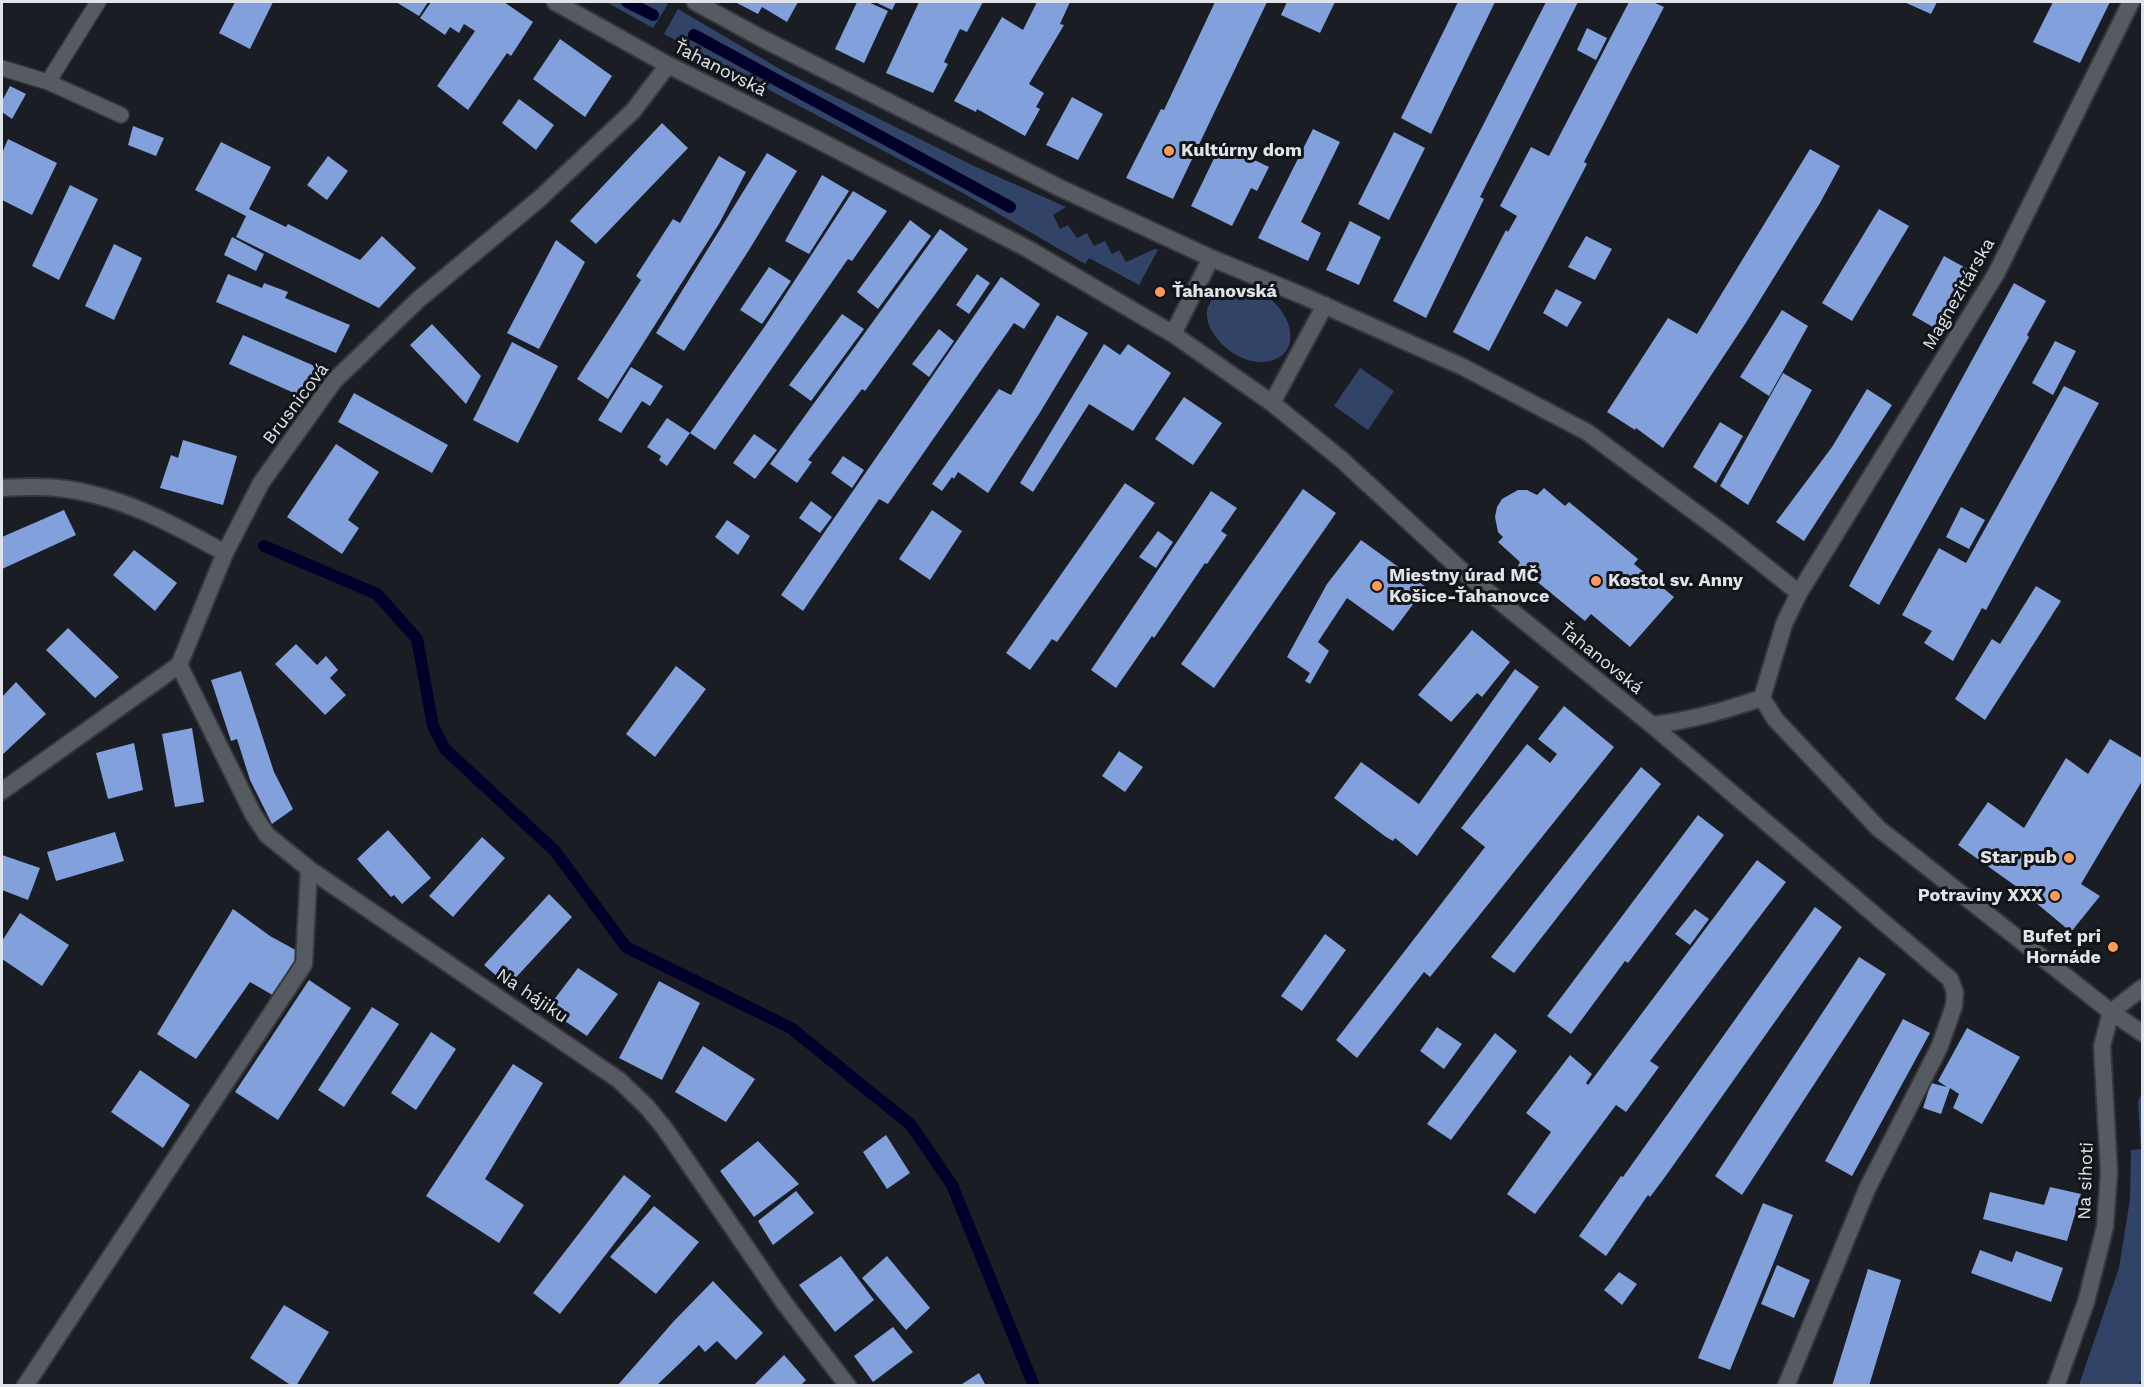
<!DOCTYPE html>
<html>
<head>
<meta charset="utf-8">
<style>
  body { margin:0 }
  #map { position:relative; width:2144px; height:1387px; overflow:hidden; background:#1a1d23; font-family:"Work Sans",sans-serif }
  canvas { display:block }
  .frame { position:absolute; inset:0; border:3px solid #e0e3e7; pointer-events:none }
</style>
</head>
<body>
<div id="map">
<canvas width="2144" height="1387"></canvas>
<div class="frame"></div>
</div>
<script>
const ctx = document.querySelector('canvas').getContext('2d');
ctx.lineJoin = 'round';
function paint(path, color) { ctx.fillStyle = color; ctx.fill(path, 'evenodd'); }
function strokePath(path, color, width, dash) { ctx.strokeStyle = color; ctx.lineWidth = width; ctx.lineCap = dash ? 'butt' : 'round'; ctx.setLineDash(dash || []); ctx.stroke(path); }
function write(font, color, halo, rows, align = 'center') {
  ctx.font = font + ' "Work Sans",sans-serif'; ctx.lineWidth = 6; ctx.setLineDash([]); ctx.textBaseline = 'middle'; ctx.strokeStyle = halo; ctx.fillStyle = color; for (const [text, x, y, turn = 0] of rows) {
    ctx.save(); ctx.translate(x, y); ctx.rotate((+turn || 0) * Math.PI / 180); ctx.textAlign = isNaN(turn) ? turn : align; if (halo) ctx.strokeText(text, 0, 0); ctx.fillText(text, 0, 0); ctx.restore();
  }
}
paint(new Path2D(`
  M 606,2 L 664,2 L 668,4 L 653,28 Z
  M 678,9 L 785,72 L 974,166 L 1066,207 L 1053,215 L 1060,229 L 1068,225 L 1077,238 L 1087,233 L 1094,246 L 1105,241 L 1112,254 L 1119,250 L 1126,262 L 1155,249 L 1158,250 L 1139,285 L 1089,258 L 1085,264 L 961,192 L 664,34 Z
  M 1236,289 C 1247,289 1258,291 1267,297 C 1286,308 1303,344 1278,358 C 1235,381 1168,300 1236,289 Z
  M 1360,368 L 1394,391 L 1368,430 L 1334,406 Z
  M 2142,1093 L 2142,1379 L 2138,1385 L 2079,1385 L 2119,1268 L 2130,1199 L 2131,1150 L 2141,1149 L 2138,1102 Z`), '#314367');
strokePath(new Path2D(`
  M 627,2 L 653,15
  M 694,35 L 1010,207
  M 264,546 L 377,594 L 417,639 L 433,726 L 445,749 L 555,851 L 626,947 L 791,1028 L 911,1125 L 952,1185 L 1034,1386`), '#00002b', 12);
paint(new Path2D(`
  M 235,2 L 273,2 L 250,49 L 219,33 Z
  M 396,2 L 428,2 L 419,16 Z
  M 431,2 L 504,2 L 533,22 L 511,56 L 507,53 L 468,110 L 437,86 L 475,31 L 464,24 L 459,33 L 450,27 L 445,35 L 420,18 Z
  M 735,2 L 798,2 L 787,22 L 762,7 L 758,14 Z
  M 857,2 L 868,2 L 888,11 L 864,63 L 835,49 Z
  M 875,2 L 896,2 L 892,10 Z
  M 919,2 L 983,2 L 967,32 L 960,29 L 944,62 L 948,64 L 933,93 L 886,73 Z
  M 1037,2 L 1070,2 L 1060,24 L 1064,25 L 1029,84 L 1044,93 L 1036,107 L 1040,109 L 1025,136 L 977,109 L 976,112 L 954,101 L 1002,17 L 1023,30 Z
  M 1215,2 L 1267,2 L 1173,199 L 1126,178 L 1161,109 L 1164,110 Z
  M 1287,2 L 1335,2 L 1320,33 L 1281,15 Z
  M 1458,2 L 1495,2 L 1431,134 L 1401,118 Z
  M 1546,2 L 1578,2 L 1480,197 L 1484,199 L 1426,318 L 1393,301 Z
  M 1629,2 L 1653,2 L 1664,7 L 1584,162 L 1587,164 L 1489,351 L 1453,332 L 1506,230 L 1508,232 L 1517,216 L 1500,206 L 1531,147 L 1549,156 Z
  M 1904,2 L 1937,2 L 1931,14 Z
  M 2053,2 L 2110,2 L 2080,63 L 2033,42 Z
  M 1587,28 L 1607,38 L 1596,60 L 1577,50 Z
  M 560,39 L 612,76 L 585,117 L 533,79 Z
  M 10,86 L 26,94 L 12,119 L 2,112 L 2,101 Z
  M 1072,97 L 1103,114 L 1078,160 L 1046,145 Z
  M 519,99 L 554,125 L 536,150 L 502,123 Z
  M 662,123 L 688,148 L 596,244 L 570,221 Z
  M 133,126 L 164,138 L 156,156 L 128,145 Z
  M 1313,129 L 1340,142 L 1301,222 L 1321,233 L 1308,261 L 1258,238 Z
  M 1394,132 L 1425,148 L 1389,220 L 1358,204 Z
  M 8,139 L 57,163 L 32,215 L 2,200 L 2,153 Z
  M 221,142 L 271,167 L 249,209 L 286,227 L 288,224 L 360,260 L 382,236 L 416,268 L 379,308 L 236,237 L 246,216 L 195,190 Z
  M 1221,144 L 1269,167 L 1257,191 L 1251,188 L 1232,226 L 1191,206 Z
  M 1810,149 L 1840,166 L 1820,203 L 1747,321 L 1663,448 L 1636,428 L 1635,430 L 1607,412 L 1668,318 L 1697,334 Z
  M 767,153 L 797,171 L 749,250 L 684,351 L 656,333 Z
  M 328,156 L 348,171 L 327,200 L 307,185 Z
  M 719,156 L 746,172 L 719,224 L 608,399 L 577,379 L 641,280 L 636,276 L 673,219 L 680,223 Z
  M 822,175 L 849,191 L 809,254 L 785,241 Z
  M 70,185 L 98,199 L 59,280 L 32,266 Z
  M 853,191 L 887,211 L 852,261 L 848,259 L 715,450 L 690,433 L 667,466 L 659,460 L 661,456 L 647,447 L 667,418 L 690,433 L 765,326 Z
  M 1879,209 L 1909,226 L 1852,321 L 1822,303 Z
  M 910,220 L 931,236 L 878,309 L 857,292 Z
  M 1350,221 L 1381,237 L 1359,285 L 1326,270 Z
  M 940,229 L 968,249 L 865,391 L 862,389 L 808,460 L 812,462 L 797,483 L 770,464 Z
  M 1586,236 L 1612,249 L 1595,280 L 1568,267 Z
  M 232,237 L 264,254 L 256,271 L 224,255 Z
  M 556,240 L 585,262 L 539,349 L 507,333 Z
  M 114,244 L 142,258 L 114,320 L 85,306 Z
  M 1944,256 L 1973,272 L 1940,331 L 1912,315 Z
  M 769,267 L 791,281 L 762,324 L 740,310 Z
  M 228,274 L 262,288 L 264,283 L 288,292 L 285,298 L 350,325 L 336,353 L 216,302 Z
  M 977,274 L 990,283 L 969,314 L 956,305 Z
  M 1001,277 L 1040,304 L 1024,329 L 1014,323 L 888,504 L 879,499 L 803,611 L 781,595 Z
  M 2014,283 L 2046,301 L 2027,335 L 2029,337 L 1879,605 L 1849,586 Z
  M 1556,289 L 1582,302 L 1567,327 L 1543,313 Z
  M 1782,310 L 1808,326 L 1769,396 L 1740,377 Z
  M 842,314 L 864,329 L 811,401 L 789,385 Z
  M 1057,315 L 1088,333 L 1039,414 L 988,493 L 958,472 L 954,479 L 952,477 L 942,491 L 932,484 L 999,389 L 1011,395 Z
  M 432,324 L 481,376 L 466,404 L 410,345 Z
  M 939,329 L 954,341 L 929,377 L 912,364 Z
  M 243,335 L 317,367 L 303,397 L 229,364 Z
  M 2055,341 L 2076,351 L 2053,395 L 2032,383 Z
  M 512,342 L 558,366 L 518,443 L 473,420 Z
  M 1104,344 L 1120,355 L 1128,344 L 1171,373 L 1133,431 L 1089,404 L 1033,492 L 1020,483 Z
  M 631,367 L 663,386 L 650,406 L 642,401 L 621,433 L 598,420 Z
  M 1783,373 L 1812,390 L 1748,505 L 1720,486 Z
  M 2064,386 L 2099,403 L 1986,610 L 1982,608 L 1953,661 L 1924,643 L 1932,631 L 1902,615 L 1939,548 L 1966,563 Z
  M 1867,389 L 1892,405 L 1804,541 L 1776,522 L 1832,447 Z
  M 354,393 L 448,445 L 432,473 L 338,422 Z
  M 1184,397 L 1222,423 L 1193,465 L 1155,439 Z
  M 1720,422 L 1743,436 L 1716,483 L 1693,467 Z
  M 754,434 L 777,450 L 755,479 L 733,463 Z
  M 183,440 L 237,456 L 223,505 L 160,488 L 171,455 L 178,458 Z
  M 336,444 L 379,472 L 348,520 L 359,528 L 342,554 L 287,517 Z
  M 843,456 L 864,470 L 852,488 L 831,473 Z
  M 1125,483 L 1155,503 L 1057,642 L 1052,639 L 1030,670 L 1006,653 Z
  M 1544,488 L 1565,506 L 1569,502 L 1638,559 L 1634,564 L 1674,597 L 1630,647 L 1591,614 L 1585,621 L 1518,566 L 1520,562 L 1498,542 L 1503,537 L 1498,532 L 1495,517 L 1497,507 L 1502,499 L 1518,490 L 1527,490 L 1537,495 Z
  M 1303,489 L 1336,513 L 1214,688 L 1181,664 Z
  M 1211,491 L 1237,508 L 1221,531 L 1227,535 L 1207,564 L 1205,563 L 1154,638 L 1152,636 L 1116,688 L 1091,670 Z
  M 811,501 L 832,517 L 820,533 L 799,518 Z
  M 1961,507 L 1985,520 L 1969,549 L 1946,537 Z
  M 64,510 L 76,535 L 2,569 L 2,537 Z
  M 932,510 L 962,531 L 930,580 L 899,559 Z
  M 727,520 L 750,536 L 738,555 L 715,537 Z
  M 1158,531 L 1173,542 L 1156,568 L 1139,557 Z
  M 1361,540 L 1426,587 L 1393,631 L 1347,598 L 1318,642 L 1329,651 L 1310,684 L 1305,681 L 1310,673 L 1287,657 L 1327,584 Z
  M 134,550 L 177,583 L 155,611 L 113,575 Z
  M 2036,586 L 2061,601 L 1985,720 L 1955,699 L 1992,639 L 2000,644 Z
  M 68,628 L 119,677 L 95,698 L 46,650 Z
  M 1472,630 L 1510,662 L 1482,697 L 1477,693 L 1451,722 L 1418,695 Z
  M 296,644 L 317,665 L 326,656 L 338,670 L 330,678 L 346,695 L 325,715 L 275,664 Z
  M 676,666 L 706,689 L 655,757 L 626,734 Z
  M 1515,669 L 1539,687 L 1417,856 L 1395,838 L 1393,841 L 1386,837 L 1334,798 L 1361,762 L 1419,804 Z
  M 241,671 L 274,772 L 293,809 L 272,824 L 250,780 L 237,739 L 231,741 L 211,680 Z
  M 16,682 L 46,714 L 2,755 L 2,697 Z
  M 1564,706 L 1614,747 L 1430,977 L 1424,972 L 1357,1058 L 1336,1040 L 1485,847 L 1461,828 L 1527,744 L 1550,763 L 1557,754 L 1538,739 Z
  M 192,728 L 204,802 L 175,807 L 162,734 Z
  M 2110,739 L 2142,758 L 2142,781 L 2081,884 L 2100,896 L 2071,932 L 2017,887 L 1958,845 L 1988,802 L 2024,828 L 2066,758 L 2088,774 Z
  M 134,743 L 143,790 L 108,799 L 96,753 Z
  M 1119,751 L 1143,767 L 1125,792 L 1102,776 Z
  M 1641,767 L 1661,784 L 1514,973 L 1491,957 Z
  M 1698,815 L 1724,835 L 1628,963 L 1625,961 L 1571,1034 L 1547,1016 Z
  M 388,830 L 431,878 L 402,904 L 394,895 L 391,897 L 357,859 Z
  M 115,832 L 124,861 L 56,881 L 47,852 Z
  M 482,837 L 505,858 L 453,917 L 429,896 Z
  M 2,855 L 40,868 L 28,900 L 2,890 Z
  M 1757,860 L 1786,882 L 1650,1061 L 1659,1067 L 1626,1112 L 1616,1105 L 1535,1214 L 1507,1194 L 1551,1132 L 1526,1113 L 1570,1055 L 1592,1074 L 1586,1083 L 1588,1085 Z
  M 549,894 L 572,917 L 508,986 L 484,965 Z
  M 1815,907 L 1842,927 L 1665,1177 L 1650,1197 L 1648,1195 L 1606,1256 L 1579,1236 L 1621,1176 L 1623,1177 Z
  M 233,909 L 270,936 L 301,953 L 276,997 L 250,982 L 196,1059 L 157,1034 Z
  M 1695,909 L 1709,919 L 1690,945 L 1675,934 Z
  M 20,913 L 69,945 L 42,986 L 2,959 L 2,941 Z
  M 1325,934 L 1346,950 L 1302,1011 L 1281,996 Z
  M 1859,957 L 1886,974 L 1742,1195 L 1715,1176 Z
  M 578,968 L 618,994 L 587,1036 L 547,1009 Z
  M 309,980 L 351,1008 L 278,1120 L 235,1092 Z
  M 659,981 L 700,1003 L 662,1080 L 619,1058 Z
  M 372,1007 L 399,1024 L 344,1107 L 318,1090 Z
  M 1903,1019 L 1930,1033 L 1852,1176 L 1825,1161 Z
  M 1437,1027 L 1462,1044 L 1444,1069 L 1420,1051 Z
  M 1967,1028 L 2020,1057 L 1982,1124 L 1953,1108 L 1959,1094 L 1950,1088 L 1941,1114 L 1923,1108 L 1931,1083 L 1947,1087 L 1938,1081 Z
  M 431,1032 L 456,1049 L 416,1110 L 391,1093 Z
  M 1495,1033 L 1517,1051 L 1451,1140 L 1427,1124 Z
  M 703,1046 L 755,1079 L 726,1122 L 675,1092 Z
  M 513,1064 L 543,1083 L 485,1179 L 524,1205 L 499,1243 L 426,1196 Z
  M 140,1070 L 190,1105 L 163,1148 L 111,1112 Z
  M 886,1135 L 910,1173 L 887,1189 L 863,1152 Z
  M 758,1141 L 799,1184 L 754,1217 L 720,1171 Z
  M 624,1175 L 651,1196 L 560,1314 L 533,1293 Z
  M 2050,1187 L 2081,1194 L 2067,1241 L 1983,1219 L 1990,1192 L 2044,1205 Z
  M 796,1191 L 814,1213 L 773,1245 L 758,1221 Z
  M 1763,1203 L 1793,1215 L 1730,1370 L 1698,1358 Z
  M 654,1206 L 699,1242 L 656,1294 L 610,1257 Z
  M 1980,1250 L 2012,1262 L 2016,1251 L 2063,1268 L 2051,1302 L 1971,1273 Z
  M 841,1256 L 874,1300 L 835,1332 L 799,1285 Z
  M 887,1256 L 930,1308 L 906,1330 L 862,1278 Z
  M 1777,1265 L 1810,1280 L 1794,1318 L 1761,1304 Z
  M 1868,1269 L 1901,1280 L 1869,1386 L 1832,1386 Z
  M 1619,1272 L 1637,1284 L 1622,1305 L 1604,1290 Z
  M 713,1281 L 763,1333 L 736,1360 L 717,1341 L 705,1352 L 699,1345 L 656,1386 L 617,1386 L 674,1321 Z
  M 284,1305 L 329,1332 L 296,1386 L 292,1386 L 250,1358 Z
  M 893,1327 L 913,1352 L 873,1382 L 854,1356 Z
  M 784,1355 L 806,1380 L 800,1386 L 753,1386 Z
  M 979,1373 L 986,1386 L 959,1386 Z`), '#81a0dc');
const service = new Path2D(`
  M 2,68 L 48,82 L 98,2
  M 48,82 L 121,115`);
const minor = new Path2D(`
  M 555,2 L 668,65 L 816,139 L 1028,249 L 1173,334 L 1272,403 L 1342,460 L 1460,569 L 1652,725 C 1694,720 1722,711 1762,698
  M 695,2 L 761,38 L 1060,188 L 1211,258 L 1301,295 L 1463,367 L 1587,432 L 1730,538 L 1799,593
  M 2131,2 L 1996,274 L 1799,593 L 1784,624 L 1762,698 L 1775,719 L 1878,828 L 2111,1012 L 2142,1033
  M 1173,334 L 1211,258
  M 1272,403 L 1325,305
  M 2,488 C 20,487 39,486 57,488 C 118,494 173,524 225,553
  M 179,665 L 253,814 L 267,835 L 309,869 L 619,1080 L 647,1107 L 665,1129 L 785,1304 L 848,1386
  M 1652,725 L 1950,979 L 1955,992 L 1954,1006 L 1939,1048 L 1867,1189 L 1786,1386
  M 2,791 L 179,665 L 225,553 L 261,483 L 334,381 L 419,299 L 538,200 L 633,111 L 668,65
  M 25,1386 L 304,964 L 309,869
  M 2056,1386 L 2086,1302 L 2105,1227 L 2109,1172 L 2102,1046 L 2111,1012 L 2142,988`);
strokePath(service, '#35373c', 18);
strokePath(minor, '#35373c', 20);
strokePath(service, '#565a61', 15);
strokePath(minor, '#565a61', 16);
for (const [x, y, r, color] of [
  [1169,151,6,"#fe9b59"],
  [1160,292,6,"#fe9b59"],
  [1596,581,6,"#fe9b59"],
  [1377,586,6,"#fe9b59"],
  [2069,858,6,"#fe9b59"],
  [2055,896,6,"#fe9b59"],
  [2113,947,6,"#fe9b59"]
]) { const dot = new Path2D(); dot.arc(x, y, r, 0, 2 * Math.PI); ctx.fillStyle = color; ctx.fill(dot); strokePath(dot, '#111419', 2); }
write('18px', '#e0e3e7', '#111419', [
  ["Ťahanovská",720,69,27],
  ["Magnezitárska",1959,294,-60],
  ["Brusnicová",296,404,-53],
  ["Ťahanovská",1601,659,39],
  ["Na hájiku",532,996,34],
  ["Na sihoti",2086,1181,-88]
]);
write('bold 18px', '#e0e3e7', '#111419', [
  ["Kultúrny dom",1181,151],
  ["Ťahanovská",1172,292],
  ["Miestny úrad MČ",1389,576],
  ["Košice-Ťahanovce",1389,597],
  ["Kostol sv. Anny",1608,581],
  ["Star pub",2057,858,"right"],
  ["Potraviny XXX",2043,896,"right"],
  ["Bufet pri",2101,937,"right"],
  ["Hornáde",2101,958,"right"]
], 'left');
</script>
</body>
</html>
